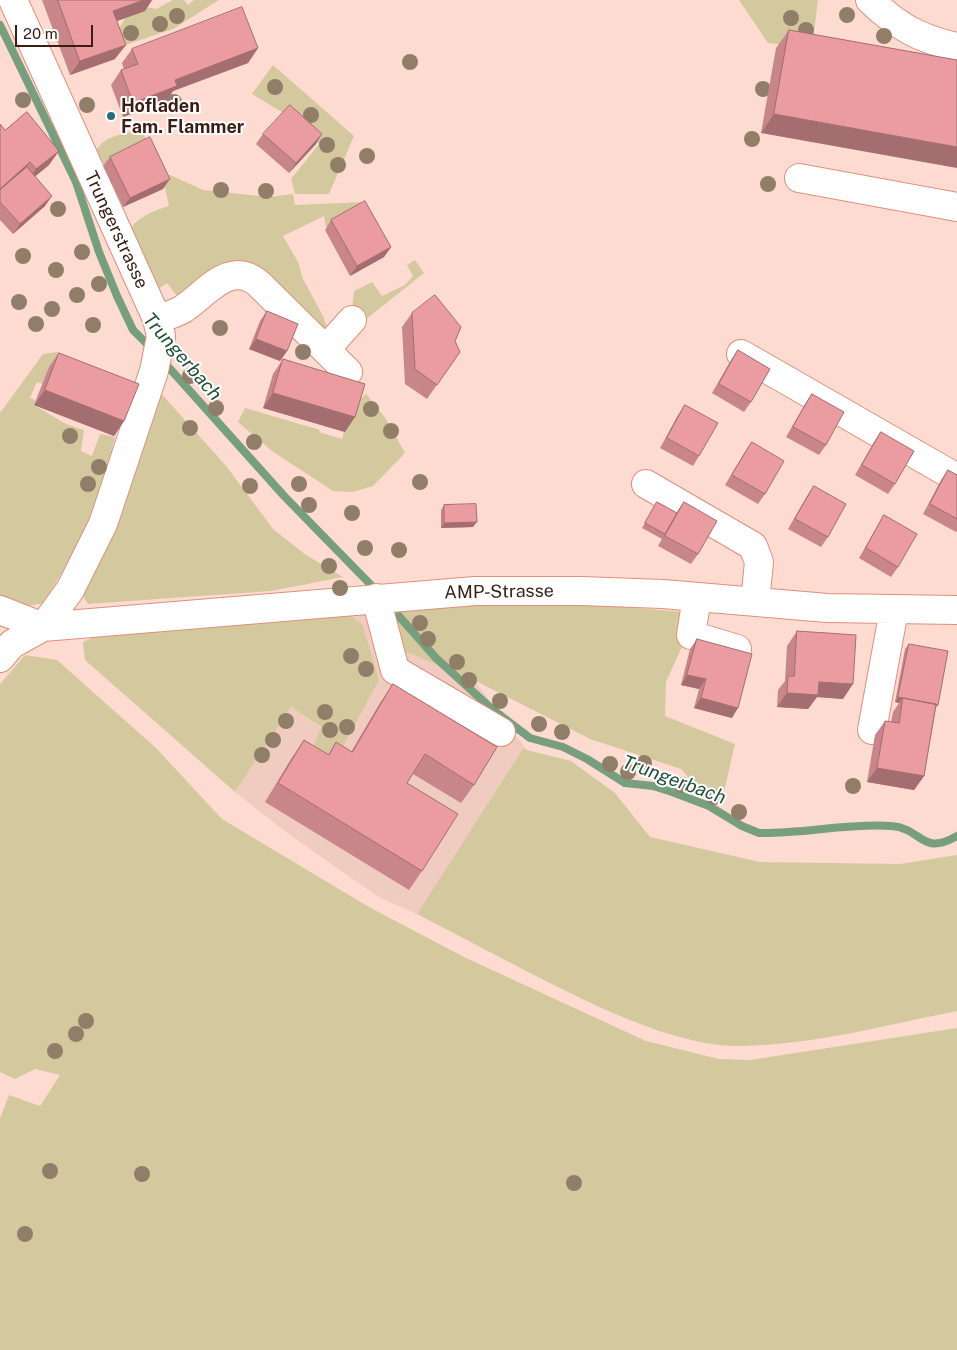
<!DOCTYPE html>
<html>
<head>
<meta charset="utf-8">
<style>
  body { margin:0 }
  #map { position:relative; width:957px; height:1350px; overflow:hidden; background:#fddbd1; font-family:"Public Sans",sans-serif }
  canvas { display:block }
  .scale { position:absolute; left:15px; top:25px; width:78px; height:22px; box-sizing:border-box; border:2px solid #3b1d14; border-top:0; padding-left:6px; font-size:15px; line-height:18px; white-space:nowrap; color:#3b1d14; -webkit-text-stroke:4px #fff; paint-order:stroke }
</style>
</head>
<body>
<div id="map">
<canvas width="957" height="1350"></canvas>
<div class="scale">20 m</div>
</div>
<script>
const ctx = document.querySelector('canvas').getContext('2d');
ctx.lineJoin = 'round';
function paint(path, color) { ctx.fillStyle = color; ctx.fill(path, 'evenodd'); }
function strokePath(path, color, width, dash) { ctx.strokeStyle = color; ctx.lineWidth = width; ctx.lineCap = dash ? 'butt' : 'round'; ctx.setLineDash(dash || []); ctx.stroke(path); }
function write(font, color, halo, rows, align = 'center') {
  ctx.font = font + ' "Public Sans",sans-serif'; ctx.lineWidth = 4; ctx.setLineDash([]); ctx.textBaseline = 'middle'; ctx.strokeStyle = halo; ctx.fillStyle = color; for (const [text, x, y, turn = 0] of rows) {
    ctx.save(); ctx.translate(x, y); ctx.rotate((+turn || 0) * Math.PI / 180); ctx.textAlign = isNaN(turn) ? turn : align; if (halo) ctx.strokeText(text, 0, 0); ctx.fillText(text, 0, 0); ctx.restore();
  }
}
paint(new Path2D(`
  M 392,603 L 474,680 L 527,750 L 417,914 L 380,898 L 290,835 L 235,792 L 291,707 L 321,728 L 328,761 L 345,612 Z`), '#f0cbc0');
paint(new Path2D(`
  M 173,0 L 184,0 L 188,5 L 194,0 L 219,0 L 173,29 L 125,45 L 115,36 L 126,16 L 146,7 L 156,9 Z
  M 739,0 L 818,0 L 812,48 L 768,43 Z
  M 273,65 L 354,136 L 329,194 L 295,194 L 291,179 L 319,144 L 290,117 L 252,94 Z
  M 141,130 L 166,176 L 170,175 L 203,190 L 269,197 L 293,194 L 295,205 L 365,202 L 326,227 L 324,216 L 283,236 L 299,264 L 302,277 L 323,316 L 328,330 L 325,332 L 263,274 L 180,300 L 167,283 L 157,290 L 127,233 C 136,218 152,211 169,206 L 165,188 L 146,153 L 141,149 L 104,164 L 96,151 C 104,135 125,134 141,130 Z
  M 415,260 L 424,273 L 365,320 L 352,310 L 354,291 L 372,282 L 382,296 L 405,285 L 413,276 L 407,265 Z
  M 58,352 C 55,365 46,371 43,384 L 37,382 L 30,398 L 35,400 L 34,405 L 66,424 L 84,430 L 81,451 L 92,456 L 100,434 L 115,437 L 94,517 L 44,603 L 14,609 L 0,601 L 0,413 L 43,354 Z
  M 158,390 L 227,467 L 273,529 L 306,555 L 343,577 L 271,591 L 88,604 L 82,594 Z
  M 366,394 L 386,419 L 405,453 L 373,486 L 353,492 L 333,491 L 272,451 L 238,422 L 245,408 L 320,430 L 319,432 L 342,439 L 350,408 Z
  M 490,602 L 612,606 L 684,612 L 686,638 L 666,682 L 665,716 L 735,744 L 724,792 L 695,785 L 681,769 L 590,739 L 474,680 L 402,650 L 392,603 Z
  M 345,612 L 362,624 L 379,680 L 336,759 L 312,751 L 321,727 L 291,707 L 235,792 L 85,660 L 83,642 L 94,637 Z
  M 25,655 L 57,660 L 156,748 L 222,819 L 369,907 L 466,958 L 646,1041 L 719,1059 L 750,1060 L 957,1028 L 957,1350 L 0,1350 L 0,1118 L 9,1095 L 40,1106 L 60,1075 L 35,1069 L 15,1079 L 0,1072 L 0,684 Z
  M 523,749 L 571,761 L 615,793 L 650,837 L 760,862 L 900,864 L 957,855 L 957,1011 C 886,1025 813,1045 741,1046 C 673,1047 588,1002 528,972 C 491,953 454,933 417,914 Z`), '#d4c99e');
strokePath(new Path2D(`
  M 0,25 L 76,182 L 99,252 L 117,296 L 133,330 L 152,349
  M 163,361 L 285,497 L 371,585
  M 397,614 L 436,658 L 492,709 L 530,738 L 563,747 L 587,759 L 625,783 L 653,786 L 672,792 L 709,806 L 742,826 L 759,833 C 803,834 847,823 891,826 C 923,828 921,857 957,836`), '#779e7d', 8);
const minor = new Path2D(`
  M 870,0 C 898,27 920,39 957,47
  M 799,178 L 957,207
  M 157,319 C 166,316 175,314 183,309 C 207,293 230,259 259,284 L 348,372
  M 326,349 L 352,320
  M 741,354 L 957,478
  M 646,484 L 753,546 L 759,562 L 755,602
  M 697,597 L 691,635 L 737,649
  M 376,598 L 395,670 L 501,732
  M 0,610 L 43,627 L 475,591 L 581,591 L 663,594 L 827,608 L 957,610
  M 0,658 L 12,644 L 43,627 L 70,590 L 103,524 L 154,371 L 161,336 L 157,319 L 13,0
  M 872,730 L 894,610`);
strokePath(minor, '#de907a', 30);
strokePath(minor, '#fff', 28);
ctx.fillStyle = '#917e68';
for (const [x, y] of [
  [847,15],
  [177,16],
  [791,18],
  [160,24],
  [806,30],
  [131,33],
  [884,36],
  [410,62],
  [275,87],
  [763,89],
  [23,100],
  [174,102],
  [87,105],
  [311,115],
  [752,139],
  [327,145],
  [367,156],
  [338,165],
  [768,184],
  [221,190],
  [266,191],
  [58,209],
  [82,252],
  [23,256],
  [56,270],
  [99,284],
  [77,295],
  [19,302],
  [52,309],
  [36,324],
  [93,325],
  [220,328],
  [303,352],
  [190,376],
  [216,408],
  [371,409],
  [190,428],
  [391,431],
  [70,436],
  [254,442],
  [99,467],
  [420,482],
  [88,484],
  [299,484],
  [250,486],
  [309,505],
  [352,513],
  [365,548],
  [399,550],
  [329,566],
  [340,588],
  [420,623],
  [428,639],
  [351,656],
  [457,662],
  [366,669],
  [469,680],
  [500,701],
  [325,712],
  [286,721],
  [539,724],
  [347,727],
  [330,730],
  [562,732],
  [273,740],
  [262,755],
  [644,763],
  [610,764],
  [628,772],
  [682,785],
  [853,786],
  [714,797],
  [739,812],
  [86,1021],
  [76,1034],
  [55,1051],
  [50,1171],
  [142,1174],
  [574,1183],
  [25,1234]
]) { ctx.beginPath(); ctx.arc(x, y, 8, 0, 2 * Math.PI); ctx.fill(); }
paint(new Path2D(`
  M 42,0 L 152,0 L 145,11 L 117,21 L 115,59 L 70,75 Z
  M 789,30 L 957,60 L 761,133 L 776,48 Z
  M 258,48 L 248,63 L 173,91 L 167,100 L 123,117 L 111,85 L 121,70 L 124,69 L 122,63 L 132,49 Z
  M 0,124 L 5,130 L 49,165 L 35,176 L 45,206 L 13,234 L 0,220 Z
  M 263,134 L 316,144 L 289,173 L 256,144 Z
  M 110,157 L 163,189 L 123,207 L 103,166 Z
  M 331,220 L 391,247 L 384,257 L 350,276 L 325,230 Z
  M 267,311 L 287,351 L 280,361 L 249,349 L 260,321 Z
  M 412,313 L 455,341 L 460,352 L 427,399 L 405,384 L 402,327 Z
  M 738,350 L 751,402 L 744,412 L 712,393 L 731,360 Z
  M 59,353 L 124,421 L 114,436 L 34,405 L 49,367 Z
  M 283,359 L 345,432 L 263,408 L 273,374 Z
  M 812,394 L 826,445 L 819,455 L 786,437 L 805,404 Z
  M 685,405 L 699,456 L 693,466 L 660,448 L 678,415 Z
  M 881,432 L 895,484 L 888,494 L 855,475 L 874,442 Z
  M 752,442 L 765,494 L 758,504 L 725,485 L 745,452 Z
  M 948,470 L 957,475 L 957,531 L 956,532 L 923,514 L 941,480 Z
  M 814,486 L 828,537 L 821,547 L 788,529 L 807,496 Z
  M 657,502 L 676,513 L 684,502 L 698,554 L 691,564 L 658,546 L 662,539 L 642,528 Z
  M 444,505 L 473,527 L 441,528 L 441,510 Z
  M 884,515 L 898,567 L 891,577 L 859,558 L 878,525 Z
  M 797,631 L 843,699 L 817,697 L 808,709 L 777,707 L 778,690 L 785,681 L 787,646 Z
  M 697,639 L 732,718 L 694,708 L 699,689 L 681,685 L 690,649 Z
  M 909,644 L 938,705 L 936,708 L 924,776 L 914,790 L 867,782 L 875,735 L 885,721 L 891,722 L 893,712 L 899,703 L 895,702 L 905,649 Z
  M 393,684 L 474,785 L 461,803 L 413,774 L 407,783 L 422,871 L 409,890 L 265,802 L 291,759 L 304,740 L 328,755 L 336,742 L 351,752 L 380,703 Z`), '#c9868a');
paint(new Path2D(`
  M 144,0 L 152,0 L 145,11 L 103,26 L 113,11 Z
  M 126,45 L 115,59 L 70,75 L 80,61 Z
  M 258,48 L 248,63 L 173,91 L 167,100 L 123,117 L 133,103 L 175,80 Z
  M 774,114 L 957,147 L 957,168 L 761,133 Z
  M 322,134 L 316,144 L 289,173 L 296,163 Z
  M 59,151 L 49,165 L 26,184 L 36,169 Z
  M 30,162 L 20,177 L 0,194 L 0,189 Z
  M 170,179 L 163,189 L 123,207 L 130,198 Z
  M 52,196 L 45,206 L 13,234 L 20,224 Z
  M 391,247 L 384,257 L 350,276 L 357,266 Z
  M 256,339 L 287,351 L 280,361 L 249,349 Z
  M 45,390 L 124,421 L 114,436 L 34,405 Z
  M 273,393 L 355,417 L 345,432 L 263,408 Z
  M 477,522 L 473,527 L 441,528 L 444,523 Z
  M 687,675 L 706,679 L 699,689 L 681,685 Z
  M 819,682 L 853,684 L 843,699 L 817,697 L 808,709 L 777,707 L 787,693 Z
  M 898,697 L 903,698 L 899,703 L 895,702 Z
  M 701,698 L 738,708 L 732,718 L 694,708 Z
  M 877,768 L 924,776 L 914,790 L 867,782 Z`), '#a46d70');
const building = new Path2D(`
  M 58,0 L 144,0 L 113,11 L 126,45 L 80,61 Z
  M 242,7 L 258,48 L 175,80 L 177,86 L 133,103 L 121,70 L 138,64 L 132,49 Z
  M 789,30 L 957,60 L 957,147 L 774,114 Z
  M 290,105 L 322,134 L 296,163 L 263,134 Z
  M 27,112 L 59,151 L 36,169 L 30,162 L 0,189 L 0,124 L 5,130 Z
  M 150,137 L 170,179 L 130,198 L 110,157 Z
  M 27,167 L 52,196 L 20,224 L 0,202 L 0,190 Z
  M 365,201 L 391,247 L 357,266 L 331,220 Z
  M 435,295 L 461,327 L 455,341 L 460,352 L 437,385 L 415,369 L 412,313 Z
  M 267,311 L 298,324 L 287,351 L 256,339 Z
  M 738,350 L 770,369 L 751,402 L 719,384 Z
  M 59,353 L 139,384 L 124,421 L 45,390 Z
  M 283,359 L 365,384 L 355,417 L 273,393 Z
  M 812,394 L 844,412 L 826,445 L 793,427 Z
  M 685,405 L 718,423 L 699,456 L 667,438 Z
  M 881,432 L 914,451 L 895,484 L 862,465 Z
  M 752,442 L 784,461 L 765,494 L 732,475 Z
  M 948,470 L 957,475 L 957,519 L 930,504 Z
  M 814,486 L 846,504 L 828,537 L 795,519 Z
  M 657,502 L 677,513 L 665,534 L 645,523 Z
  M 684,502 L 717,521 L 698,554 L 665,536 Z
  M 476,504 L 477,522 L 444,523 L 444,505 Z
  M 884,515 L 917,534 L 898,567 L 866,548 Z
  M 797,631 L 856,635 L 853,684 L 819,682 L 818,695 L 787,693 L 788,676 L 794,676 Z
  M 697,639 L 752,654 L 738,708 L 701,698 L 706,679 L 687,675 Z
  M 909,644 L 948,651 L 938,705 L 898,697 Z
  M 393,684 L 497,747 L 474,785 L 425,754 L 407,783 L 458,814 L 422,871 L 278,783 L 304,740 L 329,755 L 336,742 L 352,752 Z
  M 903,698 L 936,704 L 924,776 L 877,768 L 885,721 L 899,723 Z`);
paint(building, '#ea9ca0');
strokePath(building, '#a46d70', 1);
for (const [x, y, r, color] of [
  [111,116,5,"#286d7d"]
]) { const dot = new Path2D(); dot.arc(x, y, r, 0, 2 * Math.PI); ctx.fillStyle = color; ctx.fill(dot); strokePath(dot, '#fff', 2); }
write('bold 18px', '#3b1d14', '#fff', [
  ["Hofladen",121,106],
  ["Fam. Flammer",121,127]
], 'left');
write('18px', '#3b1d14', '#fff', [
  ["Trungerstrasse",116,230,65],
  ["AMP-Strasse",499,592,-1]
]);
write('italic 19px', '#1e5235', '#fff', [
  ["Trungerbach",182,357,49],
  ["Trungerbach",674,780,20]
]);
</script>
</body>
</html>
